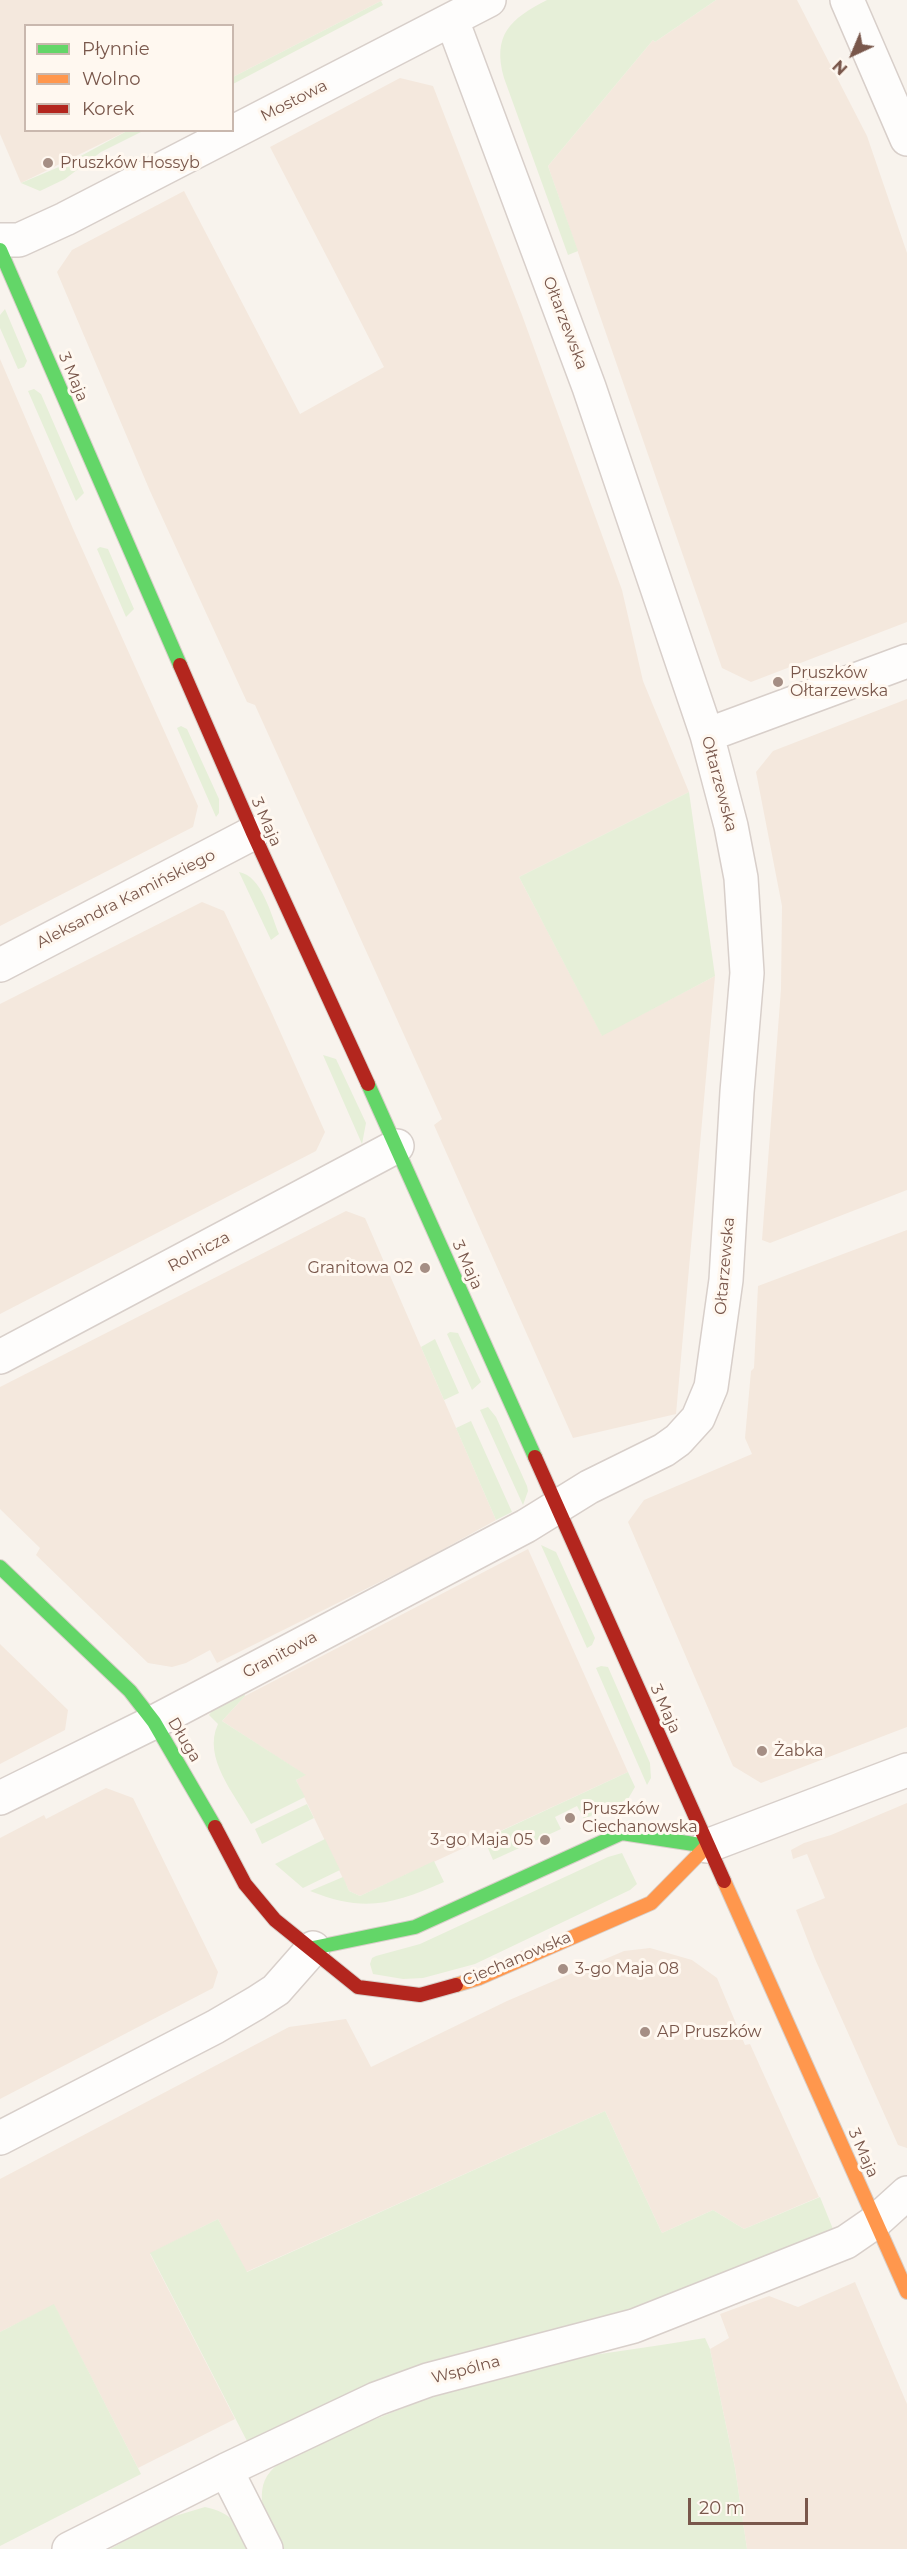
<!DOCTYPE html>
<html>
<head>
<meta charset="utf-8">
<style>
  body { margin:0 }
  #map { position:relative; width:907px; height:2549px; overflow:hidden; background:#f8f3ed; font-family:Montserrat,sans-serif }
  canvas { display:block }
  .legend { position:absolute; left:24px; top:24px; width:210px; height:108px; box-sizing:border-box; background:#fff8f0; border:2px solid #c9b8ae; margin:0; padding:8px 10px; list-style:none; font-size:18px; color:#79574b }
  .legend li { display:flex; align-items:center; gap:12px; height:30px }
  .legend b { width:30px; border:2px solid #c9b8ae }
  .north { position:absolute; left:823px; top:24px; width:60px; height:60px; -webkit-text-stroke:4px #fff8f0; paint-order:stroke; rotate:224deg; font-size:16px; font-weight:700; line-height:24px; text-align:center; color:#79574b }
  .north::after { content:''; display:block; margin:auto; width:21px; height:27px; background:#79574b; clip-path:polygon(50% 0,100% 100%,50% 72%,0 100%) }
  .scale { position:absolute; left:688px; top:2498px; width:120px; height:27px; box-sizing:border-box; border:3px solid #79574b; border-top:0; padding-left:8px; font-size:18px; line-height:21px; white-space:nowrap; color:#79574b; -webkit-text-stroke:4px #fff8f0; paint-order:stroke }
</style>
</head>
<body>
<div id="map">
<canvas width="907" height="2549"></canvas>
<ul class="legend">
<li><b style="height:8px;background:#63d668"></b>Płynnie</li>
<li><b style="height:8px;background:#ff974d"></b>Wolno</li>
<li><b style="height:8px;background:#b3261e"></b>Korek</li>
</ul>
<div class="north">N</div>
<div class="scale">20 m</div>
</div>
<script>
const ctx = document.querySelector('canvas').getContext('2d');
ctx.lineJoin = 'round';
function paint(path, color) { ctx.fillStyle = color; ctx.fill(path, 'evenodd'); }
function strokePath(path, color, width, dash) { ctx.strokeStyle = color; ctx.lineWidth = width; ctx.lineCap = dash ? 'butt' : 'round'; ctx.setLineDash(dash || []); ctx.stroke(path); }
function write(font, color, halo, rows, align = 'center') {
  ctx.font = font + ' Montserrat,sans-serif'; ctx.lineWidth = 6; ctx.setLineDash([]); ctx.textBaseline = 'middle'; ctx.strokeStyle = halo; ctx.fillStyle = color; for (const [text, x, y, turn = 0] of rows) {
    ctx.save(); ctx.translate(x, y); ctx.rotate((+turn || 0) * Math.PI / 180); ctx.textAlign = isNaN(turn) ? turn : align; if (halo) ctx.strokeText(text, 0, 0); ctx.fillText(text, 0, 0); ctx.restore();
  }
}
paint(new Path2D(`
  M 0,0 L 383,0 L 233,77 L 232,26 L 26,26 L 26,130 L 127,131 L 21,183 L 0,134 Z
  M 716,0 L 797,0 L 867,136 L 907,253 L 907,622 L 751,682 L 722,668 L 548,166 L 653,40 L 655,42 Z
  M 400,78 L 433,86 L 522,315 L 622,590 L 643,681 L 689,792 L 519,877 L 602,1035 L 715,976 L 676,1414 L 573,1438 L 434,1125 L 442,1119 L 255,705 L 247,702 L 150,491 L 57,272 L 72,250 L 184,191 L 300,414 L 384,367 L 270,147 Z
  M 0,359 L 74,531 L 198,806 L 193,827 L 0,926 Z
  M 907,699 L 907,1190 L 770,1243 L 762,1240 L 781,989 L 782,906 L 756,772 L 773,751 Z
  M 202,902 L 224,911 L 270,1009 L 325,1132 L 316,1151 L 0,1314 L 0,1004 Z
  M 346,1211 L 365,1218 L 496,1520 L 422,1561 L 217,1663 L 210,1650 L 186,1663 L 172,1667 L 148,1663 L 36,1555 L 40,1548 L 0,1509 L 0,1387 Z
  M 907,1230 L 907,1727 L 761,1783 L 733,1766 L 628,1522 L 644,1500 L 752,1454 L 745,1438 L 751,1371 L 754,1368 L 758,1286 Z
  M 528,1549 L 628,1772 L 360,1896 L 349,1891 L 296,1780 L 305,1775 L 222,1721 L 245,1696 Z
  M 0,1644 L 68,1710 L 65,1730 L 0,1764 Z
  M 106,1788 L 133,1798 L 218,1972 L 213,1988 L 0,2099 L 0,1838 L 44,1815 L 46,1819 Z
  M 907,1803 L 907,2148 L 898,2145 L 815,1959 L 796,1910 L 825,1898 L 807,1854 L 793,1859 L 791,1850 L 804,1843 L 831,1835 Z
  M 650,1948 L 692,1960 L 717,1978 L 745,2045 L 750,2044 L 819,2197 L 744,2229 L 713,2210 L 662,2233 L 605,2111 L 246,2272 L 218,2219 L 150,2254 L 235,2419 L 138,2468 L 54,2305 L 0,2332 L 0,2179 L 289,2027 L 346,2019 L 371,2067 L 507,2001 L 624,1951 Z
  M 855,2282 L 907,2404 L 907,2549 L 747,2549 L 735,2468 L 710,2349 L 729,2338 L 720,2314 L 769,2296 L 798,2307 Z`), '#f4e8dd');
paint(new Path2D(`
  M 547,0 L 716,0 L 655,42 L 653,40 L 548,166 L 578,251 L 568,255 L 504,78 C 492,35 510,19 547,0 Z
  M 381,1 L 383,5 L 233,84 L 233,77 Z
  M 127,131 L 143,131 L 101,152 L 65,179 L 40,191 L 21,183 L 66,164 Z
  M 5,309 L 27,361 L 24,367 L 18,369 L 0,328 L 0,315 Z
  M 34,389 L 41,394 L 84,493 L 76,501 L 28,391 Z
  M 100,547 L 108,549 L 134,609 L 126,617 L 97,549 Z
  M 181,726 L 187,729 L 219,799 L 219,813 L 216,817 L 177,728 Z
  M 689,792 L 715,976 L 602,1036 L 519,877 Z
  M 239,872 C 262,876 271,915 279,934 L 271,940 Z
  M 323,1055 L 336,1059 L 366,1123 L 362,1144 Z
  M 450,1332 L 458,1333 L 481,1382 L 472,1390 L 447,1334 Z
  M 435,1339 L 459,1393 L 444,1400 L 421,1347 Z
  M 488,1407 L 496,1417 L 527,1486 L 528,1491 L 523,1505 L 480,1410 Z
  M 471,1421 L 512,1512 L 496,1520 L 456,1428 Z
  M 541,1545 L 556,1552 L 595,1638 L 592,1645 L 587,1648 Z
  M 601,1666 L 608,1667 L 650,1763 L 651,1778 L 647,1785 L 596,1668 Z
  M 243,1691 L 245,1696 L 222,1721 L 306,1775 L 296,1780 L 305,1797 L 251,1824 C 235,1794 202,1758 218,1724 L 209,1715 L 215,1707 Z
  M 628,1772 L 635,1787 L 628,1799 L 584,1819 L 577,1806 L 555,1817 L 561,1829 L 493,1860 L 484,1839 Z
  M 307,1804 L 314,1818 L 262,1844 L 255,1829 Z
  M 325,1839 L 340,1870 L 303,1888 L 275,1864 Z
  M 622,1853 L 637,1884 L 630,1890 L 475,1964 L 423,1978 L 403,1979 L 373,1974 L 370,1964 L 372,1958 L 376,1956 L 420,1944 L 608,1857 Z
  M 434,1861 L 444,1882 C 393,1904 365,1913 310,1891 L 343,1877 L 349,1891 L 360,1896 Z
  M 605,2111 L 662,2233 L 713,2210 L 744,2229 L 820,2197 L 835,2234 L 622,2316 L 248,2443 L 150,2253 L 218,2219 L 247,2272 Z
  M 54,2304 L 141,2474 L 0,2546 L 0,2332 Z
  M 705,2338 L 710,2349 L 735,2468 L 747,2549 L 278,2549 C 268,2528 252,2493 270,2472 C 290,2449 327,2439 354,2428 C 412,2404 469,2381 530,2367 C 587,2354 647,2348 705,2338 Z
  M 205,2507 C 233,2513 238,2525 251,2549 L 110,2549 L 165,2519 Z`), '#e6efd8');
const street = new Path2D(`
  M 847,0 L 907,139
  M 0,240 L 19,240 L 65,219 L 489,0
  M 707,735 L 907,661
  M 0,965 L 253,833
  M 0,1357 L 397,1146
  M 0,1798 L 154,1722 L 526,1526 L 589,1487 L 664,1450 L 678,1440 L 698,1418 L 711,1387 L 726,1280 L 737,1092 L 747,973 L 741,878 L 731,826 L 707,735 L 589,387 L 452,20
  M 707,1846 L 907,1770
  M 0,2138 L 215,2027 L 256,2003 L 276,1990 L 313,1948
  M 226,2470 L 266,2549
  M 69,2549 L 226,2470 L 376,2399 L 428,2380 L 634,2326 L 846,2242 L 875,2222 L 907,2193`);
const fast = new Path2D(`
  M 0,250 L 180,665
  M 368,1084 L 535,1457
  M 0,1567 L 130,1691 L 154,1722 L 215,1827
  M 313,1948 L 415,1927 L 622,1833 L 707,1846`);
const slow = new Path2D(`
  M 724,1881 L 907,2292
  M 456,1985 L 479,1978 L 651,1903 L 707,1846`);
const jam = new Path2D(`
  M 180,665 L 253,833 L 368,1084
  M 535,1457 L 724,1881
  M 215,1827 L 245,1884 L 275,1920 L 358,1987 L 420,1995 L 456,1985`);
strokePath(street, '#d8cfca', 36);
strokePath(fast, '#d8cfc9', 16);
strokePath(slow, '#d8cfc9', 16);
strokePath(jam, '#d8cfc9', 16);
strokePath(street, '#fefdfc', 33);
strokePath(fast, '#63d668', 14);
strokePath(slow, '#ff974d', 14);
strokePath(jam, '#b3261e', 14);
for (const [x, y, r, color] of [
  [48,163,6,"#a58e84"],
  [778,682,6,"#a58e84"],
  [425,1268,6,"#a58e84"],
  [762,1751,6,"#a58e84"],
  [570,1818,6,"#a58e84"],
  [545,1840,6,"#a58e84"],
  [563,1969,6,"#a58e84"],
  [645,2032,6,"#a58e84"]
]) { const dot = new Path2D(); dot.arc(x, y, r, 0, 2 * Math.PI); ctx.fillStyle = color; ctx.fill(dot); strokePath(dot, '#fff8f0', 2); }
write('16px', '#79574b', '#fff8f0', [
  ["Mostowa",294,101,-27],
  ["Ołtarzewska",565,323,69],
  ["3 Maja",73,377,67],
  ["Ołtarzewska",719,784,75],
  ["3 Maja",266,822,66],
  ["Aleksandra Kamińskiego",126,899,-27],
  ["Rolnicza",199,1252,-28],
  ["3 Maja",467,1265,66],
  ["Ołtarzewska",725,1266,-85],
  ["Granitowa",280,1655,-28],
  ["3 Maja",665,1709,66],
  ["Długa",184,1740,59],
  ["Ciechanowska",517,1959,-23],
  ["3 Maja",863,2153,66],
  ["Wspólna",466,2370,-15]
]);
write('16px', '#79574b', '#fff8f0', [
  ["Pruszków Hossyb",60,163],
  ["Pruszków",790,673],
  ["Ołtarzewska",790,691],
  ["Granitowa 02",413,1268,"right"],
  ["Żabka",774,1751],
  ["Pruszków",582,1809],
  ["Ciechanowska",582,1827],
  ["3-go Maja 05",533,1840,"right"],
  ["3-go Maja 08",575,1969],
  ["AP Pruszków",657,2032]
], 'left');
</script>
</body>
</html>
